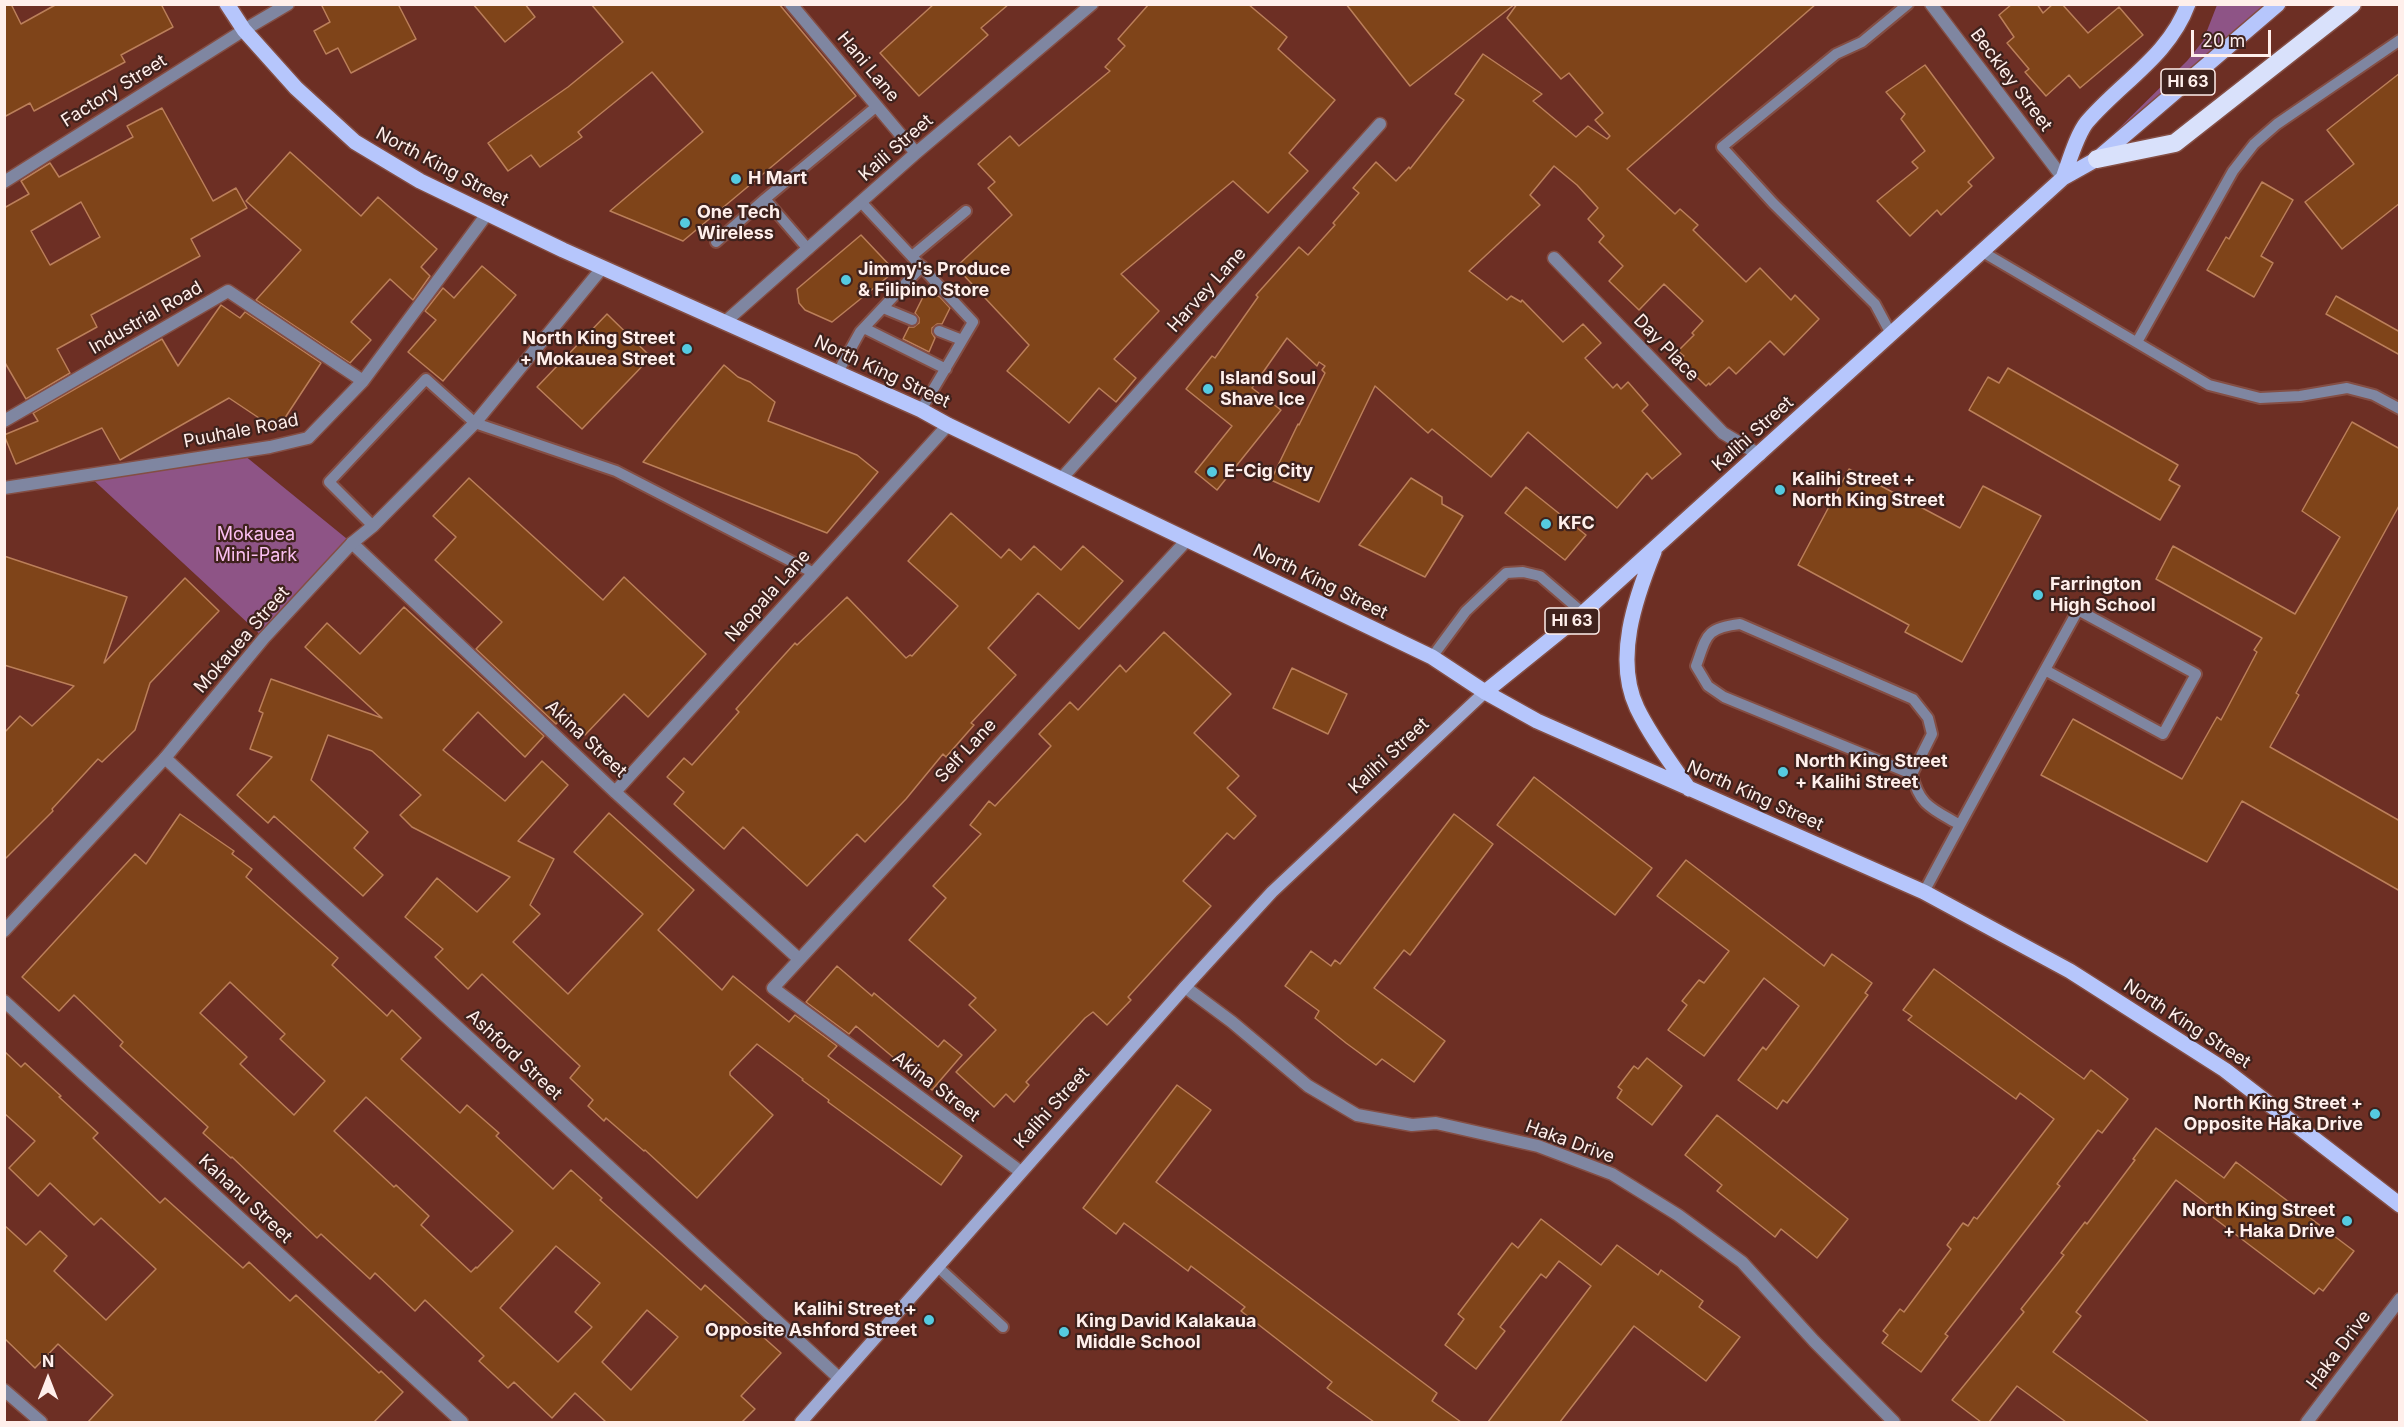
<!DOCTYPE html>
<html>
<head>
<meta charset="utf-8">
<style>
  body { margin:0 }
  #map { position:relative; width:2404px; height:1427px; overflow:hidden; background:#6d2f24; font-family:Inter,sans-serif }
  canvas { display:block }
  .frame { position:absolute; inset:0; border:6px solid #ffefeb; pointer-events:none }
  .north { position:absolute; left:18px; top:1349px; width:60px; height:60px; -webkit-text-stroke:4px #3f221d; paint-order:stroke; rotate:0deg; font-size:16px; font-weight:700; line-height:24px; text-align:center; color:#ffefeb }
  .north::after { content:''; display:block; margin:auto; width:21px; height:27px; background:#ffefeb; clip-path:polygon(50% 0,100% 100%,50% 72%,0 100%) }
  .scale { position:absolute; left:2191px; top:30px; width:80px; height:27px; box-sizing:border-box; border:3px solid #ffefeb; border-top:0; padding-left:8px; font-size:18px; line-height:21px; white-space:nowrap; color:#ffefeb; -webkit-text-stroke:4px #3f221d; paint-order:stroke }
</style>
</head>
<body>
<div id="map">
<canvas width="2404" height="1427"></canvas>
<div class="frame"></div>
<div class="north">N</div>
<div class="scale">20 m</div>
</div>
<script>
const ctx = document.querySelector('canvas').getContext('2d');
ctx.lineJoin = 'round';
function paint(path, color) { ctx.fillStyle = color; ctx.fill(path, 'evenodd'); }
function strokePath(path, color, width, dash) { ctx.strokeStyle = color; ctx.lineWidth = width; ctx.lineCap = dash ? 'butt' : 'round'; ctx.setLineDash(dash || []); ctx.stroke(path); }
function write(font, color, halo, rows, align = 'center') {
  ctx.font = font + ' Inter,sans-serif'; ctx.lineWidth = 4.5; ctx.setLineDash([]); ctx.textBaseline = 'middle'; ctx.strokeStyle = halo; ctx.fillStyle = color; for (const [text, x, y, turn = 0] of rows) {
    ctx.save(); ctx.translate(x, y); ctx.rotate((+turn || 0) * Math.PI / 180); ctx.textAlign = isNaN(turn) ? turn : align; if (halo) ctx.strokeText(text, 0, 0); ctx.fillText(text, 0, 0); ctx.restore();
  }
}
paint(new Path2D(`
  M 2217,5 L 2284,5 L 2092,155 L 2187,61 L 2203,41 Z
  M 239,451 L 352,543 L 264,638 L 88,475 Z`), '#8e5486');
const building = new Path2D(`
  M 4,4 L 11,4 L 21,24 L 57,4 L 161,4 L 173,27 L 121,55 L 125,62 L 34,111 L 30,103 L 4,117 Z
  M 321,4 L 398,4 L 416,39 L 351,73 L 338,48 L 326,54 L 314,31 L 330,22 Z
  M 473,4 L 525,4 L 535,17 L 505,42 Z
  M 591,4 L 779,4 L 856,96 L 683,241 L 610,211 L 703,132 L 652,72 L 578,132 L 582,137 L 540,167 L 531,155 L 508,171 L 488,143 L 568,87 L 623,42 Z
  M 934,4 L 1009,4 L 981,28 L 988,35 L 919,96 L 880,53 Z
  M 1149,4 L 1248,4 L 1287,37 L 1278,49 L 1335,100 L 1289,153 L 1308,171 L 1268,213 L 1233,181 L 1121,274 L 1159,311 L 1114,359 L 1136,378 L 1116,402 L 1099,388 L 1069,423 L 1007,371 L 1029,345 L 956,267 L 1012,215 L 988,188 L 995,182 L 978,164 L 1010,136 L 1019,146 L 1110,71 L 1105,67 L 1125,46 L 1118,39 Z
  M 1346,4 L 1515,4 L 1410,86 Z
  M 1517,4 L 1816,4 L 1627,169 L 1675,214 L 1680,209 L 1698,225 L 1693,230 L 1746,282 L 1760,268 L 1791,300 L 1795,295 L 1819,319 L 1784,355 L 1770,341 L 1736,374 L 1729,367 L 1710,385 L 1709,383 L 1706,386 L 1679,360 L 1684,356 L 1678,351 L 1694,335 L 1692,333 L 1703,321 L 1664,284 L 1639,310 L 1609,281 L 1623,266 L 1599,242 L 1604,236 L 1588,219 L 1598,208 L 1577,185 L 1554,166 L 1530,195 L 1540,205 L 1469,271 L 1507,300 L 1511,296 L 1521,302 L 1522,300 L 1563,342 L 1583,324 L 1601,343 L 1585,358 L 1613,388 L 1617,384 L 1621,389 L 1628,382 L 1648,405 L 1642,411 L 1681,454 L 1652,479 L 1647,473 L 1617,508 L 1528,432 L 1491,477 L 1432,429 L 1428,433 L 1375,386 L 1319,502 L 1271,480 L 1298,424 L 1299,425 L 1325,373 L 1322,370 L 1325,366 L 1319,362 L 1317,366 L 1287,338 L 1252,388 L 1281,410 L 1217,490 L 1195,472 L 1232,426 L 1186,389 L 1212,356 L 1215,358 L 1258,297 L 1256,295 L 1299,247 L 1308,255 L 1335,225 L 1333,223 L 1359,193 L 1353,188 L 1376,162 L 1396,181 L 1409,167 L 1410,169 L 1464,100 L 1455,94 L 1483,54 L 1542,94 L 1533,101 L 1576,137 L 1588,126 L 1607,139 L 1610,136 L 1595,120 L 1603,113 L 1569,73 L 1561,79 L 1507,18 Z
  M 2012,4 L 2037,4 L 2043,13 L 2053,4 L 2062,4 L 2088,33 L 2119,7 L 2143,35 L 2080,88 L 2069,75 L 2046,96 L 2025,72 L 2029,69 L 2007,43 L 2014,37 L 1999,15 Z
  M 1925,65 L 1994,158 L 1968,182 L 1972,186 L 1941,215 L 1937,210 L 1910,236 L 1877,201 L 1918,168 L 1912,162 L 1925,151 L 1901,119 L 1905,114 L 1886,92 Z
  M 2400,73 L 2400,203 L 2342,249 L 2305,202 L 2354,164 L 2327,130 Z
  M 162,108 L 213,201 L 236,188 L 247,208 L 191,239 L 200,256 L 91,315 L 97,327 L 57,349 L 70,373 L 26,399 L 4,361 L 4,208 L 29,194 L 21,181 L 50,163 L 59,177 L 133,137 L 127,126 ZM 81,202 L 100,237 L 50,265 L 31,231 Z
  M 290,152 L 361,216 L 378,197 L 437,249 L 421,267 L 430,276 L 413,300 L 390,279 L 351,322 L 371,340 L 350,363 L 256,300 L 301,250 L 246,201 Z
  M 2262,182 L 2293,200 L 2261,256 L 2273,263 L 2254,297 L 2207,270 L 2226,237 L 2229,239 Z
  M 861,235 L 895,271 L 832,322 L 805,310 L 799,303 L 797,289 Z
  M 482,266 L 516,295 L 443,381 L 408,352 L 436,320 L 425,311 L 443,288 L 454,298 Z
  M 926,291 L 940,297 L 950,308 L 942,324 L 937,324 L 932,328 L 932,333 L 935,338 L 929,352 L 903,339 L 909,327 L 914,327 L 919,323 L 919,318 L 915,313 Z
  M 2336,296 L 2400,332 L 2400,355 L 2326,314 Z
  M 221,305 L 240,318 L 245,312 L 321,363 L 277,430 L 229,398 L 120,460 L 102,428 L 16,464 L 4,435 L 38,421 L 33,413 L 162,339 L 178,366 Z
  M 607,314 L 651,357 L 582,429 L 537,387 Z
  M 724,365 L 738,377 L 750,382 L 775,402 L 768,421 L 857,455 L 878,472 L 827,533 L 643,462 Z
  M 2008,368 L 2178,465 L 2169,480 L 2180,486 L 2160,520 L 1969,410 L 1988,377 L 1999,383 Z
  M 2352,422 L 2400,449 L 2400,504 L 2296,693 L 2299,695 L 2270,747 L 2400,821 L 2400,891 L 2242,801 L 2207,862 L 2041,775 L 2073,719 L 2182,779 L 2217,717 L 2221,720 L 2257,652 L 2254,650 L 2262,638 L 2156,579 L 2173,546 L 2295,614 L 2340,537 L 2302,511 Z
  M 1849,469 L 1960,528 L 1983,486 L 2041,516 L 1962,662 L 1905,632 L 1909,625 L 1798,565 Z
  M 469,478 L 603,600 L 624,577 L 706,654 L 648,717 L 624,694 L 585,735 L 564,716 L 556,724 L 476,649 L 502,622 L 435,560 L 456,537 L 433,516 Z
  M 1411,478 L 1442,497 L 1442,504 L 1463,516 L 1425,577 L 1359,545 Z
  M 1526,487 L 1586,535 L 1565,560 L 1505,513 Z
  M 951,513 L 1001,558 L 1009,549 L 1021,560 L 1034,546 L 1061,570 L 1083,546 L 1123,581 L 1079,629 L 1038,593 L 988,648 L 1016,675 L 971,723 L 974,725 L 946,757 L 943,754 L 906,799 L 865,842 L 857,834 L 807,886 L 743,827 L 724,849 L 674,804 L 684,792 L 667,777 L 684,758 L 692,765 L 739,712 L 736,709 L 768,673 L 795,643 L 797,645 L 847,597 L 906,658 L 910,655 L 912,656 L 958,606 L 908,561 Z
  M 4,556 L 127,597 L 104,663 L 185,578 L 219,611 L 150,683 L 135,730 L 102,762 L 98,759 L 52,809 L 53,811 L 4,860 L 4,733 L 20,716 L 32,726 L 74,686 L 4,665 Z
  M 404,607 L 544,736 L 525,757 L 478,712 L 443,750 L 505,801 L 542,761 L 568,785 L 518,841 L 554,859 L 530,905 L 540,914 L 513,942 L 568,994 L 643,914 L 574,852 L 609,813 L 694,890 L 658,930 L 722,990 L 733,976 L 789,1022 L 795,1015 L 837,1046 L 828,1056 L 962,1156 L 941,1185 L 828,1102 L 829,1100 L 802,1080 L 803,1079 L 757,1044 L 730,1072 L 730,1075 L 773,1115 L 697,1198 L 645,1150 L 644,1151 L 606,1118 L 604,1121 L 588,1106 L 593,1100 L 570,1078 L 580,1066 L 482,974 L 468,989 L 435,957 L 443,949 L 405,917 L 437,878 L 477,912 L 510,877 L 412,827 L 400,815 L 421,795 L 372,751 L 328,735 L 311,780 L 368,832 L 354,848 L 383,875 L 363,896 L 274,816 L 268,823 L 237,795 L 272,757 L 250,749 L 263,713 L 259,711 L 271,679 L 382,718 L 305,647 L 327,623 L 360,654 Z
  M 1164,632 L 1231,694 L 1194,733 L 1239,776 L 1227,788 L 1256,816 L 1234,839 L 1227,833 L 1183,881 L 1211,906 L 1128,997 L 1131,1000 L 1107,1025 L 1093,1012 L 1085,1018 L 1026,1082 L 1029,1085 L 1014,1102 L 1006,1094 L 994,1107 L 956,1072 L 996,1030 L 969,1005 L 976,998 L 909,940 L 946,898 L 933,886 L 981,834 L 970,825 L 989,801 L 995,806 L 1051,746 L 1039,734 L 1070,702 L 1078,710 L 1120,665 L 1126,672 Z
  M 1292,668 L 1347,694 L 1328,734 L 1273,708 Z
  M 1534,777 L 1652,868 L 1615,915 L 1497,825 Z
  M 180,814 L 234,851 L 232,854 L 252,869 L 246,877 L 338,958 L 332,965 L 387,1016 L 392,1010 L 421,1038 L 401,1059 L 460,1113 L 467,1105 L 499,1133 L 496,1136 L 553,1189 L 571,1170 L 602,1198 L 600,1200 L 661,1254 L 701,1290 L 705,1285 L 781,1353 L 741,1396 L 755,1409 L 742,1422 L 606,1422 L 575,1393 L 552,1418 L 514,1382 L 508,1388 L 479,1361 L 484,1356 L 425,1300 L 415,1311 L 375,1273 L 370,1279 L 321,1234 L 317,1238 L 232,1157 L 231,1158 L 203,1133 L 208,1127 L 120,1046 L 123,1042 L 74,995 L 59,1011 L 22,977 L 135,854 L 146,864 ZM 230,982 L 285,1034 L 280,1039 L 325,1081 L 294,1115 L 240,1064 L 247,1057 L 200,1013 ZM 366,1097 L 513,1231 L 477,1268 L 476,1267 L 471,1272 L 421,1225 L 429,1216 L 396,1185 L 394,1187 L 334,1131 ZM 556,1246 L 600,1283 L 575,1312 L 592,1327 L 558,1362 L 500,1308 ZM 647,1310 L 678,1337 L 631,1390 L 602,1362 Z
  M 1454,814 L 1493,844 L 1410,955 L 1404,950 L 1374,988 L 1445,1041 L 1414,1082 L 1382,1059 L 1376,1065 L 1346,1043 L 1315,1018 L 1319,1011 L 1285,986 L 1311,951 L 1331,966 L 1335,960 L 1340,964 Z
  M 1686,860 L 1824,966 L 1832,954 L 1872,983 L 1865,993 L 1868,995 L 1813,1069 L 1787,1103 L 1783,1100 L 1777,1109 L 1738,1080 L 1763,1047 L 1766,1050 L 1799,1006 L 1764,978 L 1704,1056 L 1668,1030 L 1687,1005 L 1682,1001 L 1699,980 L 1704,983 L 1729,951 L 1657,896 Z
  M 837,966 L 872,996 L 874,993 L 938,1047 L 944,1040 L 962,1055 L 932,1090 L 856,1026 L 849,1034 L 806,1002 Z
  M 1934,969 L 2084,1079 L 2091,1070 L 2128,1099 L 2102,1133 L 2098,1130 L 2057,1184 L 2060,1186 L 1945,1334 L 1948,1336 L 1921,1372 L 1882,1343 L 1888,1335 L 1883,1331 L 1900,1309 L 1904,1312 L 1951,1249 L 1947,1245 L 1963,1223 L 1968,1226 L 1974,1217 L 1977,1219 L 2054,1119 L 2020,1093 L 2016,1099 L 1908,1020 L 1912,1016 L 1903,1010 Z
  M 4,1051 L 21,1067 L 25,1063 L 61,1096 L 59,1097 L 98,1133 L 93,1138 L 160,1203 L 165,1198 L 243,1268 L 249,1262 L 290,1301 L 296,1295 L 379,1373 L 381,1371 L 403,1392 L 374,1422 L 88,1422 L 113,1395 L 58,1344 L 35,1368 L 4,1338 L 4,1225 L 26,1245 L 40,1231 L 67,1256 L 54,1271 L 106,1320 L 156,1269 L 101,1218 L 94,1225 L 50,1183 L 38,1196 L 9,1168 L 35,1141 L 4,1113 Z
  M 1647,1058 L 1682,1086 L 1652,1125 L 1617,1098 L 1622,1090 L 1618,1087 L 1634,1066 L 1638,1069 Z
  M 1177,1085 L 1211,1110 L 1156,1182 L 1437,1393 L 1432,1401 L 1461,1422 L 1374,1422 L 1327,1388 L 1332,1382 L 1241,1311 L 1245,1307 L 1191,1266 L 1188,1271 L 1124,1223 L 1116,1234 L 1083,1208 Z
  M 1717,1115 L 1848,1219 L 1817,1258 L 1781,1229 L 1775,1237 L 1717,1191 L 1722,1185 L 1685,1155 Z
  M 2156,1128 L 2224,1178 L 2236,1162 L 2354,1251 L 2323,1291 L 2319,1288 L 2314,1294 L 2210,1215 L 2214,1209 L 2176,1180 L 2076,1312 L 2081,1316 L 2053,1352 L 2149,1422 L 2066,1422 L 2017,1386 L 1989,1422 L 1981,1422 L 1952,1400 L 2024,1312 L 2021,1309 L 2064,1255 L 2061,1253 L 2085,1222 L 2087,1224 L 2135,1160 L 2133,1159 Z
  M 1541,1219 L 1601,1265 L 1617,1245 L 1658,1275 L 1661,1270 L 1703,1301 L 1699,1307 L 1740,1337 L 1706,1381 L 1634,1326 L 1560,1422 L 1488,1422 L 1591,1286 L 1559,1261 L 1546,1278 L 1541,1274 L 1500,1327 L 1505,1331 L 1476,1369 L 1445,1345 L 1464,1319 L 1458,1314 L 1512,1243 L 1518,1248 Z`);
paint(building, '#7f4419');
strokePath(building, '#bb7f5a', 1.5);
const service = new Path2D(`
  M 861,202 L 973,322 L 921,410
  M 716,242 L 765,199
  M 808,249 L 765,199 L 877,106
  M 1981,251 L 2209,385 L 2260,398 L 2300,396 L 2347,388 L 2374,395 L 2400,409
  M 912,256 L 966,211
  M 883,308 L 912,320
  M 864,328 L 946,369
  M 939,331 L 962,340
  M 1890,332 L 1875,304 L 1773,203 L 1722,147 L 1836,54 L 1862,42 L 1908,4
  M 2137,342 L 2233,171 L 2254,144 L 2277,124 L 2400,40
  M 838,372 L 860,332 L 922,266
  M 373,526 L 329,482 L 426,379 L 475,423 L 616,471 L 814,573
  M 1432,657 L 1466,611 L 1506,573 L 1523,572 L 1540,576 L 1583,613
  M 1912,774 L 1724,697 L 1708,686 L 1696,666 C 1707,636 1705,628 1740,624 L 1913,699 L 1928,718 L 1932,734 L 1912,774 C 1919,806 1933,809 1960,825
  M 1924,892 C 1974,798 2026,704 2078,610 L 2196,674 L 2163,734 L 2045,670
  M 939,1268 L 1003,1327`);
const minor = new Path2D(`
  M 791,4 L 916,153
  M 1931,4 L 2063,178
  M 4,182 L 244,30 L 288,4
  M 1554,258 L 1723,433 L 1760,455
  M 725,322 L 916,153 L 1092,4
  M 4,421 L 228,291 L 363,381
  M 1061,479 L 1380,124
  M 4,488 L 270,447 L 308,438 L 363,381 L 487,214
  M 352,543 L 615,792 L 799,959
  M 165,758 L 839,1378
  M 615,792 L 948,425
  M 1185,987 L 1232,1022 L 1308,1086 L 1357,1115 L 1412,1125 L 1436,1123 L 1538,1146 L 1612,1174 L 1678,1215 L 1742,1262 L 1814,1341 L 1894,1422
  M 4,1001 L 462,1422
  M 1021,1172 L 773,988 L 1188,539
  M 4,1390 L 41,1422
  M 2307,1422 L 2400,1299`);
const tertiary = new Path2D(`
  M 4,931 L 165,758 L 264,638 L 352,543 L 373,526 L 475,423 L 603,267`);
const secondary = new Path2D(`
  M 801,1422 L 1185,987 L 1272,892 L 1485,692`);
const primary = new Path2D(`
  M 227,4 L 244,30 L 296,88 L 355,142 L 420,181 L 563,250 L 921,410 L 948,425 L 1432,657 L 1485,692 L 1537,721 L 1924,892 L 2070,971 L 2225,1070 L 2400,1205
  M 2063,178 C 2069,162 2077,134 2087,122 C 2121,82 2169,56 2188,4
  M 1654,552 C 1635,599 1614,659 1637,708 C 1651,737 1671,763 1689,789
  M 1485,692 L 1583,613 L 2063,178 L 2097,159 L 2278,4`);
const motorway = new Path2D(`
  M 2097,159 L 2175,143 L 2352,4`);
strokePath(service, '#844e44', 14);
strokePath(minor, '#844e44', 15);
strokePath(tertiary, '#844e44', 15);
strokePath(secondary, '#844e44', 15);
strokePath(primary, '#844e44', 18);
strokePath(motorway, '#844e44', 21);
strokePath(service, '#7f86a1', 10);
strokePath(minor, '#7f86a1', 12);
strokePath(tertiary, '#7f86a1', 12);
strokePath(secondary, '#9eaad4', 12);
strokePath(primary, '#b6c6fc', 15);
strokePath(motorway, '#d9e1fb', 18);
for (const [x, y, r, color] of [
  [736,179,6,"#55cae0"],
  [685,223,6,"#55cae0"],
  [846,280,6,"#55cae0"],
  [687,349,6,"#55cae0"],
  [1208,389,6,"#55cae0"],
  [1212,472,6,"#55cae0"],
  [1780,490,6,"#55cae0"],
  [1546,524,6,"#55cae0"],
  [2038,595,6,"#55cae0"],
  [1783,772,6,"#55cae0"],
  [2375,1114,6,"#55cae0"],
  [2347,1221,6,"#55cae0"],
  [929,1320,6,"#55cae0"],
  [1064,1332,6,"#55cae0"]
]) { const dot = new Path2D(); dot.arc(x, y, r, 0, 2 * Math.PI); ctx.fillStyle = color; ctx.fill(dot); strokePath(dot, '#3f221d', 2); }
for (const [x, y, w] of [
  [2188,82,54],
  [1572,621,54]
]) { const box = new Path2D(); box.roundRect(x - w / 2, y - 13, w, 26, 4.5); ctx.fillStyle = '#3f221d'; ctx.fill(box); strokePath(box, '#ffefeb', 1.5); }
write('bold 16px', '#ffefeb', null, [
  ["HI 63",2188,82],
  ["HI 63",1572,621]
]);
write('18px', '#ffefeb', '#3f221d', [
  ["Hani Lane",868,67,50],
  ["Beckley Street",2011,80,53],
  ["Factory Street",114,91,-32],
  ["Kaili Street",896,148,-41],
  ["North King Street",442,167,28],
  ["Harvey Lane",1207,290,-48],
  ["Industrial Road",146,318,-30],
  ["Day Place",1666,348,46],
  ["North King Street",882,372,25],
  ["Puuhale Road",241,431,-11],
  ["Kalihi Street",1753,434,-42],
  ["North King Street",1320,582,26],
  ["Naopala Lane",768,596,-48],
  ["Mokauea Street",242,640,-49],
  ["Akina Street",586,739,43],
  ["Self Lane",966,751,-47],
  ["Kalihi Street",1389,756,-43],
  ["North King Street",1755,796,24],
  ["North King Street",2187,1024,33],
  ["Ashford Street",514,1055,43],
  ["Akina Street",936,1087,37],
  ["Kalihi Street",1052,1108,-48],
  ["Haka Drive",1570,1142,20],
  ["Kahanu Street",245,1199,43],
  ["Haka Drive",2339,1350,-53]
]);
write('bold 18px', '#ffefeb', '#3f221d', [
  ["H Mart",748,179],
  ["One Tech",697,213],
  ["Wireless",697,234],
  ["Jimmy's Produce",858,270],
  ["& Filipino Store",858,291],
  ["North King Street",675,339,"right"],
  ["+ Mokauea Street",675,360,"right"],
  ["Island Soul",1220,379],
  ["Shave Ice",1220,400],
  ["E-Cig City",1224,472],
  ["Kalihi Street +",1792,480],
  ["North King Street",1792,501],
  ["KFC",1558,524],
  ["Farrington",2050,585],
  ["High School",2050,606],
  ["North King Street",1795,762],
  ["+ Kalihi Street",1795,783],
  ["North King Street +",2363,1104,"right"],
  ["Opposite Haka Drive",2363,1125,"right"],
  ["North King Street",2335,1211,"right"],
  ["+ Haka Drive",2335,1232,"right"],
  ["Kalihi Street +",917,1310,"right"],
  ["Opposite Ashford Street",917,1331,"right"],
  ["King David Kalakaua",1076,1322],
  ["Middle School",1076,1343]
], 'left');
write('18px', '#fcc1f2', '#3f221d', [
  ["Mokauea",256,535],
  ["Mini-Park",256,556]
]);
</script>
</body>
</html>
